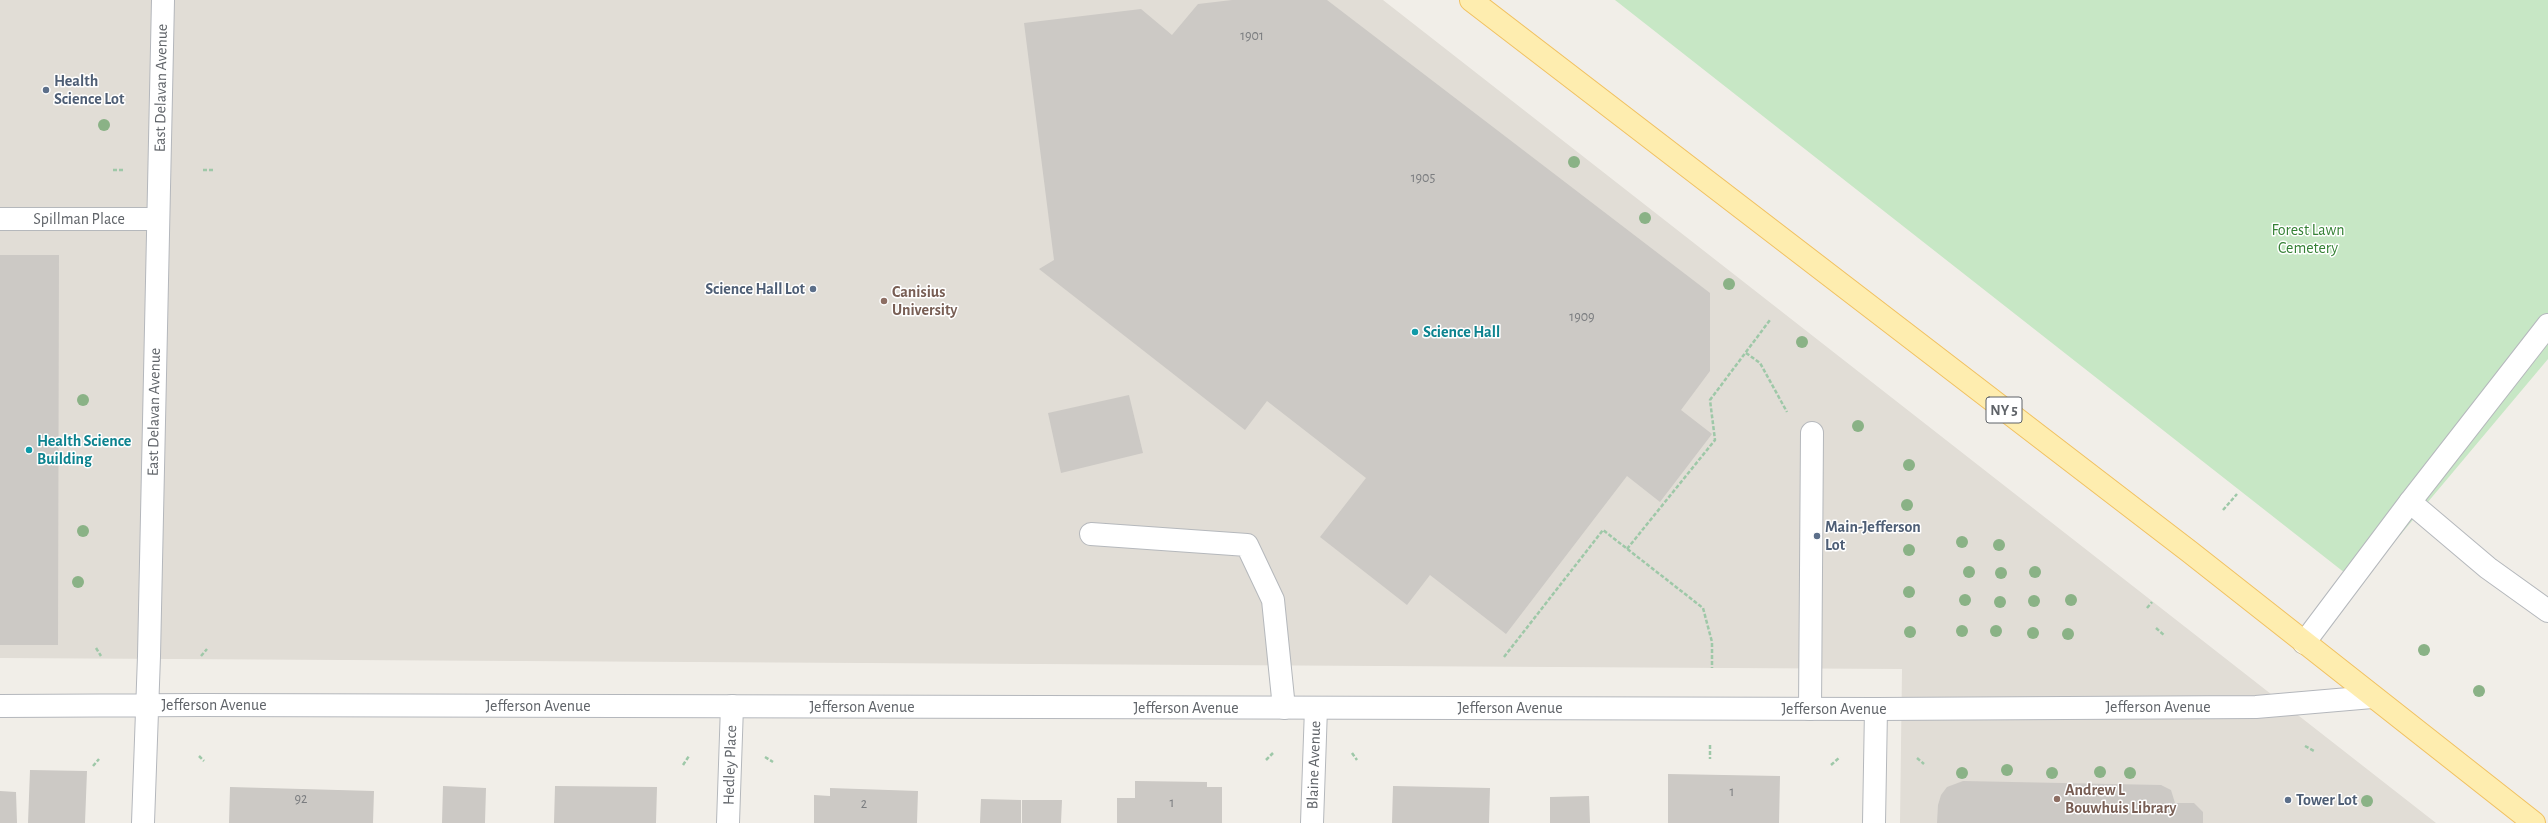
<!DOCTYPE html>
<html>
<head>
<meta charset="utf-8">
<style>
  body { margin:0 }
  canvas { display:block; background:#f1eee8 }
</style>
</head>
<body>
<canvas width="2548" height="823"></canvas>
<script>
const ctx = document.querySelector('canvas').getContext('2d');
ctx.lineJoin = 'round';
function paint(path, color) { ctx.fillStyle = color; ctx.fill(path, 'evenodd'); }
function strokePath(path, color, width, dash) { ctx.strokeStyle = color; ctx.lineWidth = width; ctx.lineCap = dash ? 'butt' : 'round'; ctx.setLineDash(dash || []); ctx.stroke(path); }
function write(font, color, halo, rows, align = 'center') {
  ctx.font = font + ' "Alegreya Sans",sans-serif'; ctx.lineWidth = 3; ctx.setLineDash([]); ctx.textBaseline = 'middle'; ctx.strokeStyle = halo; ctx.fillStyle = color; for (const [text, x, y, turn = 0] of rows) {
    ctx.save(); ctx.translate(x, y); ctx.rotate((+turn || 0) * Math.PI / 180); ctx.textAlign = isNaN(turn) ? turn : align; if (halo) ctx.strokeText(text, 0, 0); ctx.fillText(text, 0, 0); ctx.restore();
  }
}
paint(new Path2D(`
  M 0,0 L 1383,0 L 2436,823 L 1900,823 L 1902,669 L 0,658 Z`), '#e1ddd6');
paint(new Path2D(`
  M 1615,0 L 2548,0 L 2548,359 L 2359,584 Z`), '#c7e7c5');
paint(new Path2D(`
  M 1232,0 L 1327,0 L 1710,293 L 1710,371 L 1681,410 L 1712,434 L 1660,502 L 1627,476 L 1506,634 L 1430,575 L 1407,605 L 1320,537 L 1366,478 L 1267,401 L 1245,430 L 1039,269 L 1054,260 L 1024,23 L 1141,9 L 1172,35 L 1198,4 Z
  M 0,255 L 59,255 L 58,645 L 0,645 Z
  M 1129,395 L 1143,453 L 1061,473 L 1048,413 Z
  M 30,770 L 87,771 L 85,823 L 28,823 Z
  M 1668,774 L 1780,776 L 1779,823 L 1668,823 Z
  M 1135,781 L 1207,782 L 1207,787 L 1222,787 L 1222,823 L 1117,823 L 1117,798 L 1135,798 Z
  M 1963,781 L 2161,785 L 2171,790 L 2175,803 L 2194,803 L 2203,812 L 2203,823 L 1937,823 L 1938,805 L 1941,795 L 1947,787 Z
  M 443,786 L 486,788 L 485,823 L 442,823 Z
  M 555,786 L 657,787 L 656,823 L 554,823 Z
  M 1393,786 L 1490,788 L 1489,823 L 1392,823 Z
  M 230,787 L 374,791 L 373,823 L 229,823 Z
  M 830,788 L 918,791 L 917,823 L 814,823 L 814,795 L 830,796 Z
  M 0,791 L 16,792 L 17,823 L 0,823 Z
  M 1589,796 L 1590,823 L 1550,823 L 1550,797 Z
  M 981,799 L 1021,800 L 1021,823 L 980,823 Z
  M 1022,800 L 1062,800 L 1061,823 L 1022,823 Z`), '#ccc9c5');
const lane = new Path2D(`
  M 2410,502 L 2488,568 L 2548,611
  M 1091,534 L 1247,545 L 1273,600 L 1284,708
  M 1810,709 L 1812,433`);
const street = new Path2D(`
  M 0,219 L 158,219
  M 2304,643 L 2410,502 L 2548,325
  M 728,823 L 732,706
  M 1312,823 L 1316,708
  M 1874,823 L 1876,709`);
const secondary = new Path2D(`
  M 0,706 L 200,705 L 1876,709 L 2256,707 L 2372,697
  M 143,823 L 149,656 L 163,0`);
const primary = new Path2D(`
  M 1471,0 L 2190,552 L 2534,823`);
strokePath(lane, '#b5b8bc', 24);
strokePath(street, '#b5b8bc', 24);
strokePath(secondary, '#b4b7bc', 24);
strokePath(primary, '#f1c161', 24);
strokePath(new Path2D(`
  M 113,170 L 125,170
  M 203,170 L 215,170
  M 1746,353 L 1760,363 L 1787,412
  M 2223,510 L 2237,494
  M 1627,549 L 1715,440 L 1710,400 L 1770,320
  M 2147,608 L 2152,602
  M 2156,628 L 2165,636
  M 96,648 L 101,656
  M 201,656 L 207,649
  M 1504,657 L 1603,530 L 1703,608 L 1712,642 L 1712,668
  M 1710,745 L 1710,759
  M 2305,746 L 2314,751
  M 1352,753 L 1357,760
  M 199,756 L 204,761
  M 765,757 L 773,762
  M 1917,758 L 1924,764
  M 1266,760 L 1273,753
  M 683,765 L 689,756
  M 1831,765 L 1840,757
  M 93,766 L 99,759`), '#9ec8a8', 2.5, [4, 2]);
strokePath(lane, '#fff', 22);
strokePath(street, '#fff', 22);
strokePath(secondary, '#fff', 22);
strokePath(primary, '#feedaf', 22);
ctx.fillStyle = '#8ab286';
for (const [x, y] of [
  [104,125],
  [1574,162],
  [1645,218],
  [1729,284],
  [1802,342],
  [83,400],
  [1858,426],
  [1909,465],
  [1907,505],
  [83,531],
  [1962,542],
  [1999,545],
  [1909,550],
  [1969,572],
  [2035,572],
  [2001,573],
  [78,582],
  [1909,592],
  [1965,600],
  [2071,600],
  [2034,601],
  [2000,602],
  [1962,631],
  [1996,631],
  [1910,632],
  [2033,633],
  [2068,634],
  [2424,650],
  [2479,691],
  [2007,770],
  [2100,772],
  [1962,773],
  [2052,773],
  [2130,773],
  [2367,801]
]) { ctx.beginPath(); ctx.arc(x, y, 6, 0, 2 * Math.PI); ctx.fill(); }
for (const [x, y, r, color] of [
  [46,90,4,"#5c6f8a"],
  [813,289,4,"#5c6f8a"],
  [884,301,4,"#8d6e63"],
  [1415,332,4,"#0f9aa8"],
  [29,450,4,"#0f9aa8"],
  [1817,536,4,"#5c6f8a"],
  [2057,799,4,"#8d6e63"],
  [2288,800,4,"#5c6f8a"]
]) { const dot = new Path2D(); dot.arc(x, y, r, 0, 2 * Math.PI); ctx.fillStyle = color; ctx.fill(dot); strokePath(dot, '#fff', 1.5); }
write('14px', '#7a7c7f', null, [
  ["1901",1252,36],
  ["1905",1423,178],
  ["1909",1582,317],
  ["1",1732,792],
  ["92",301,799],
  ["1",1172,803],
  ["2",864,804]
]);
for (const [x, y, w] of [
  [2004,410,36]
]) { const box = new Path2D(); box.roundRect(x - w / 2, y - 13, w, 26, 3); ctx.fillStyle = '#fff'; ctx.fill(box); strokePath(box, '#5f6368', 1); }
write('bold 15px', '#5f6368', null, [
  ["NY 5",2004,410]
]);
write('bold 16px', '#4e5e75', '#fff', [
  ["Health",54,81],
  ["Science Lot",54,99],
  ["Science Hall Lot",805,289,"right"],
  ["Main-Jefferson",1825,527],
  ["Lot",1825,545],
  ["Tower Lot",2296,800]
], 'left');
write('16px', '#5f6368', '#fff', [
  ["East Delavan Avenue",161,88,-89],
  ["Spillman Place",79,219],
  ["East Delavan Avenue",154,412,-89],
  ["Jefferson Avenue",214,705],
  ["Jefferson Avenue",538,706],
  ["Jefferson Avenue",862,707],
  ["Jefferson Avenue",2158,707],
  ["Jefferson Avenue",1186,708],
  ["Jefferson Avenue",1510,708],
  ["Jefferson Avenue",1834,709],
  ["Hedley Place",730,765,-88],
  ["Blaine Avenue",1314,765,-88]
]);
write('16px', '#358135', '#fff', [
  ["Forest Lawn",2308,230],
  ["Cemetery",2308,248]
]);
write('bold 16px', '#785e54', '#fff', [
  ["Canisius",892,292],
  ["University",892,310],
  ["Andrew L",2065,790],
  ["Bouwhuis Library",2065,808]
], 'left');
write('bold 16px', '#0d838f', '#fff', [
  ["Science Hall",1423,332],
  ["Health Science",37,441],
  ["Building",37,459]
], 'left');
</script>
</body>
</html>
